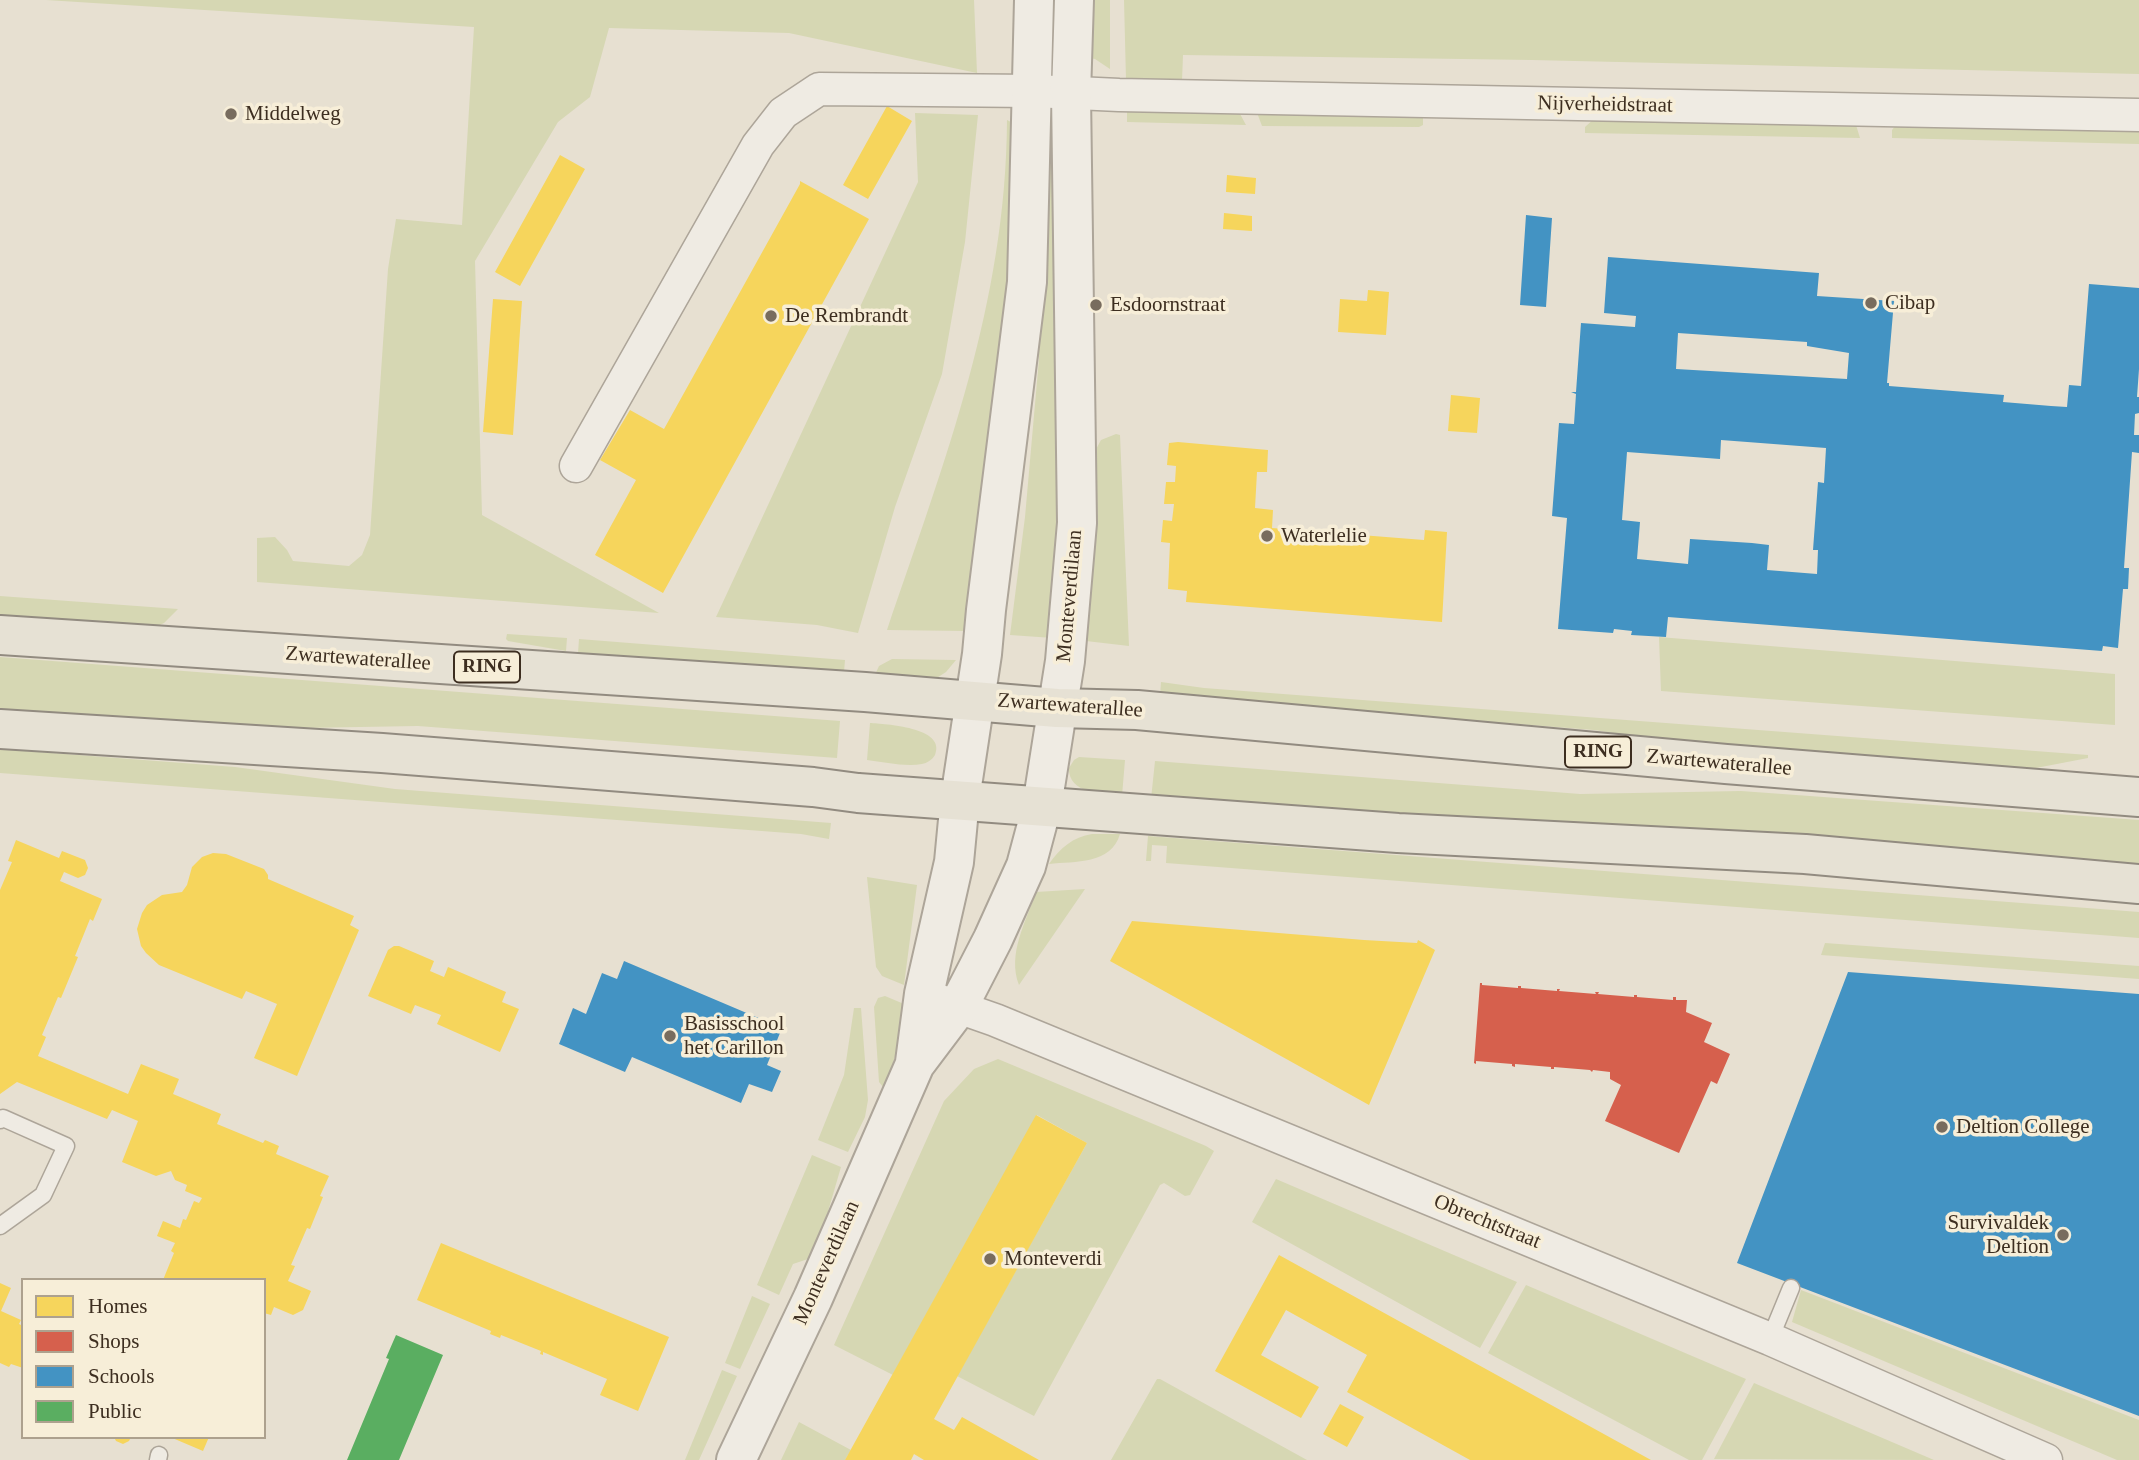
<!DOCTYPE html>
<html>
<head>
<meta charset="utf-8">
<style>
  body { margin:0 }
  #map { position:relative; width:2139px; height:1460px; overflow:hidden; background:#e7e0d1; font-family:"Times New Roman",serif }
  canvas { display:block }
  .legend { position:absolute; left:21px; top:1278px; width:245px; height:161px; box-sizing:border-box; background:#f7eed8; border:2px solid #ada18e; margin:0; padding:9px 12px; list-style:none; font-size:21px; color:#3d2e20 }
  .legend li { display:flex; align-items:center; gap:14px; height:35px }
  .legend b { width:35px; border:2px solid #ada18e }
</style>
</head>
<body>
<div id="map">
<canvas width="2139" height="1460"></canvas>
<ul class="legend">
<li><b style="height:19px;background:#f6d55c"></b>Homes</li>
<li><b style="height:19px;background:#d6604d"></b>Shops</li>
<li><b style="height:19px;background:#4393c3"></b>Schools</li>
<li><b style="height:19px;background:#5aae61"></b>Public</li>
</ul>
</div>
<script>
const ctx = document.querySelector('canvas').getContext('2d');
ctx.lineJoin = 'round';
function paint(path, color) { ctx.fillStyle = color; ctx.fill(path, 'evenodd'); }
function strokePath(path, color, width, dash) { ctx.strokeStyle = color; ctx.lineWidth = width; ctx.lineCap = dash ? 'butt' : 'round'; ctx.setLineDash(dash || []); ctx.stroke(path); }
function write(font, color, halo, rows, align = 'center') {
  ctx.font = font + ' "Times New Roman",serif'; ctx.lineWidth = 7; ctx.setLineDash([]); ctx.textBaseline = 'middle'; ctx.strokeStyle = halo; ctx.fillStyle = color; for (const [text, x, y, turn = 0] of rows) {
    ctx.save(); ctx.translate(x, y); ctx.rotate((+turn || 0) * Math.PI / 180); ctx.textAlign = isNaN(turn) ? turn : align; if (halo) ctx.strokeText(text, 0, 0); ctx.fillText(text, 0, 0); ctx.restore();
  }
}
paint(new Path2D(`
  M 46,0 L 974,0 L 977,73 L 789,33 L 609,28 L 590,97 L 558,122 L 475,261 L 482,515 L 659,613 L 257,582 L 257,538 L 275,537 L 287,550 L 293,561 L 349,566 L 362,555 L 370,535 L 388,269 L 396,219 L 462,225 L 474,27 Z
  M 1090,0 L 1110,0 L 1110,69 L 1095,59 L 1090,58 Z
  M 1124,0 L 2139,0 L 2139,74 L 1532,60 L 1183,55 L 1182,81 L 1126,80 Z
  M 1127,107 L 1239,112 L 1246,125 L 1127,122 Z
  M 1256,110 L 1423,113 L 1423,125 L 1419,127 L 1262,126 Z
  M 915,113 L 978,115 L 965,242 L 942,374 L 895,507 L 858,633 L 817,625 L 716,617 L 918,182 Z
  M 1596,117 L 1856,125 L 1860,138 L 1585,133 L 1585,127 Z
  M 1007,120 L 1021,127 L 1019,279 L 965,631 L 887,630 C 945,460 1006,303 1007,120 Z
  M 1054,122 L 1062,491 L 1053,638 L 1010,635 L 1025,517 L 1039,359 L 1038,275 L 1045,142 Z
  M 1896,125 L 2139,127 L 2139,144 L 1892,138 L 1892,130 Z
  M 1116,434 L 1120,435 L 1129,646 L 1086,641 L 1092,557 L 1094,453 L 1101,440 Z
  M 0,596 L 178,609 L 164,623 L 153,628 L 0,620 Z
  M 507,634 L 567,638 L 566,651 L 508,641 L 506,639 Z
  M 1659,637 L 2115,674 L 2115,725 L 1661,691 Z
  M 579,639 L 845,660 L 843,684 L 679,671 L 578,653 Z
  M 0,657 L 840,721 L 837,758 L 418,726 L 243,729 L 0,711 Z
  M 892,659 L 956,660 L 946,672 L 929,683 L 873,679 L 879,666 Z
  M 1161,682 L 1204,688 L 2088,755 L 2088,758 L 2010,773 L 1752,754 L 1594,730 L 1160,696 Z
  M 870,723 C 884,724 947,727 935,755 C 932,760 927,763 922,764 C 905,767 884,762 867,760 Z
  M 0,749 L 235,767 L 395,789 L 831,823 L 829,839 L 801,834 L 0,773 Z
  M 1079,757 L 1125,760 L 1122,796 C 1103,794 1068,794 1069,768 L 1074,760 Z
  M 1155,761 L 1580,794 L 1741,791 L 2139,820 L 2139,874 L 1151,799 Z
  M 1092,834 L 1120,834 C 1111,865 1075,861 1049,864 C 1060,848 1073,837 1092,834 Z
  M 1148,836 L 2139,912 L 2139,938 L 1166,863 L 1167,846 L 1152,845 L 1151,861 L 1146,861 Z
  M 867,877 L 917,885 L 904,985 L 882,976 L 876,967 Z
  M 1085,889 L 1019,985 C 1007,954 1026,922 1036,892 Z
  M 1825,943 L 2139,966 L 2139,979 L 1821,955 Z
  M 885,996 L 904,1004 C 901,1036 896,1059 884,1088 L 879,1082 L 874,1007 L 878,998 Z
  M 854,1008 L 861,1008 L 868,1100 L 865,1117 L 848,1152 L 818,1140 L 844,1075 Z
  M 998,1059 L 1206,1146 L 1214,1151 L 1190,1195 L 1185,1196 L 1164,1183 L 1160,1185 L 1034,1416 L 957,1376 L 1087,1143 L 1037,1115 L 893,1375 L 834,1345 L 944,1101 L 974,1069 Z
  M 812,1155 L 841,1167 L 827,1215 L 808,1259 L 793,1264 L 779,1295 L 757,1285 Z
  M 1276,1179 L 1517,1282 L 1480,1348 L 1252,1222 Z
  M 1526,1285 L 1746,1379 L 1702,1460 L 1689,1460 L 1488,1353 Z
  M 1801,1290 L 2139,1420 L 2139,1460 L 2117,1460 L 1792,1322 Z
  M 752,1296 L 770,1304 L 740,1369 L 725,1363 Z
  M 722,1370 L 737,1376 L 699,1460 L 685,1460 Z
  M 1157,1379 L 1160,1379 L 1307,1460 L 1111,1460 Z
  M 1754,1383 L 1934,1460 L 1714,1459 Z
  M 799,1422 L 851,1450 L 845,1460 L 781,1460 Z`), '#d6d7b3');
paint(new Path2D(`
  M 887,106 L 912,121 L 868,199 L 843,185 Z
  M 560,155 L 585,169 L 520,286 L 495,272 Z
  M 1227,175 L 1256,178 L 1255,194 L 1226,192 Z
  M 800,181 L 869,219 L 663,593 L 595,555 L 636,480 L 600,460 L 630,410 L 664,429 L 800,184 Z
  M 1224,213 L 1252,216 L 1252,231 L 1223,229 Z
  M 1368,290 L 1389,292 L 1386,335 L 1338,332 L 1340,299 L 1367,301 Z
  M 493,299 L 522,301 L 513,435 L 483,432 Z
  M 1451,395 L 1480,398 L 1477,433 L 1448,431 Z
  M 1178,442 L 1268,450 L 1267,472 L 1257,472 L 1255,508 L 1273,510 L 1272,528 L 1424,540 L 1425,530 L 1447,532 L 1442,622 L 1186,602 L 1187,591 L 1168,589 L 1170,543 L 1161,542 L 1163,520 L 1172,521 L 1174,504 L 1164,504 L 1166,482 L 1175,482 L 1176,466 L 1167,465 L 1169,443 Z
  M 16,840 L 59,858 L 62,851 L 85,860 L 88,868 L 85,875 L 78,878 L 64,872 L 60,881 L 102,899 L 93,921 L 90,919 L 75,956 L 78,957 L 61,998 L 58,997 L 42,1035 L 46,1037 L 38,1056 L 128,1094 L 141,1064 L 179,1079 L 173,1094 L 221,1114 L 217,1124 L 263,1143 L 265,1140 L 279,1146 L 276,1154 L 329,1176 L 320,1196 L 323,1197 L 310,1229 L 307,1228 L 291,1265 L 295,1266 L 288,1281 L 311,1291 L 303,1310 L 293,1315 L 274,1307 L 271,1315 L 264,1313 L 264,1280 L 163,1280 L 174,1253 L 171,1251 L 175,1243 L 157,1236 L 163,1221 L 180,1228 L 183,1219 L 186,1220 L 194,1201 L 199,1203 L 202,1198 L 185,1191 L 187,1185 L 175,1180 L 171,1171 L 156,1176 L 122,1162 L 138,1121 L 112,1110 L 107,1119 L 17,1082 L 0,1094 L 0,890 L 12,862 L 8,861 Z
  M 213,853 L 226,854 L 264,869 L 268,875 L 268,879 L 354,916 L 350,925 L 359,930 L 297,1076 L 254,1058 L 277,1004 L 246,991 L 242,999 L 159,965 L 146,953 L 141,946 L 137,929 L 142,913 L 147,905 L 162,895 L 182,892 L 187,885 L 192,867 L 202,857 Z
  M 1132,921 L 1364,940 L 1417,943 L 1418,940 L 1435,950 L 1369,1105 L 1110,961 Z
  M 399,946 L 434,961 L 430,971 L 444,977 L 448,967 L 506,992 L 502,1002 L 519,1009 L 500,1052 L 437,1024 L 441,1015 L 415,1005 L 411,1014 L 368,996 L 388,950 L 394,946 Z
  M 1036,1115 L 1087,1143 L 934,1419 L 954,1430 L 962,1417 L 1039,1460 L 924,1460 L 914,1454 L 911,1460 L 845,1460 Z
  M 441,1243 L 669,1337 L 638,1411 L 600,1395 L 607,1379 L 543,1352 L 543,1355 L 540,1354 L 541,1351 L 501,1335 L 500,1338 L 490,1334 L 491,1331 L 417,1300 Z
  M 1279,1255 L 1651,1460 L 1470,1460 L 1347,1392 L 1367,1355 L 1286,1310 L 1261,1355 L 1319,1387 L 1301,1418 L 1215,1371 Z
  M 0,1283 L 11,1288 L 1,1311 L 21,1320 L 19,1324 L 23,1326 L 23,1368 L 11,1364 L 9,1367 L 0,1363 Z
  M 1340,1404 L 1364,1417 L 1347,1447 L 1323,1434 Z
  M 114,1437 L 131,1437 L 129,1441 L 123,1444 L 116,1441 Z
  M 170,1437 L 209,1437 L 203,1451 Z`), '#f6d55c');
paint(new Path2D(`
  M 1480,983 L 1482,983 L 1482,985 L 1518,988 L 1518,986 L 1521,986 L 1521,988 L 1557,991 L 1557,989 L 1560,989 L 1559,991 L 1596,994 L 1595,992 L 1599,992 L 1598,994 L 1634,997 L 1634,995 L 1637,995 L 1637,997 L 1673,1000 L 1673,997 L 1676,997 L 1676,1000 L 1687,1000 L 1686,1012 L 1712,1023 L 1704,1042 L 1730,1054 L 1717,1084 L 1711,1081 L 1679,1153 L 1605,1121 L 1621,1085 L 1610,1079 L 1610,1072 L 1593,1070 L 1592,1072 L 1590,1070 L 1554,1067 L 1554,1069 L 1551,1069 L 1551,1067 L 1515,1064 L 1515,1067 L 1512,1066 L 1512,1064 L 1476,1061 L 1476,1064 L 1474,1063 Z`), '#d6604d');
paint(new Path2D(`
  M 1526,215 L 1552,218 L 1546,307 L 1520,305 Z
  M 1608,257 L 1819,273 L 1817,296 L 1894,301 L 1887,383 L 1889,383 L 1889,386 L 2004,395 L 2003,402 L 2051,406 L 2067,407 L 2069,385 L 2081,386 L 2089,284 L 2139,288 L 2139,369 L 2137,397 L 2139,397 L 2139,413 L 2135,414 L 2134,435 L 2139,435 L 2139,453 L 2132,452 L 2124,568 L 2129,568 L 2128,589 L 2123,589 L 2118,648 L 2103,646 L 2102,651 L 1668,617 L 1666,637 L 1631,635 L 1632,631 L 1614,629 L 1613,633 L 1558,629 L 1567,518 L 1552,516 L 1559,423 L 1574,424 L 1576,394 L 1571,392 L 1576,392 L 1581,323 L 1635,327 L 1636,316 L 1604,313 ZM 1678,333 L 1807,342 L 1807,346 L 1849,353 L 1847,379 L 1676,369 ZM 1721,440 L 1826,448 L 1824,483 L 1818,482 L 1813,550 L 1818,550 L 1817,574 L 1767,570 L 1769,545 L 1752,543 L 1690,539 L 1688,564 L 1637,559 L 1640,522 L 1622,520 L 1627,452 L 1720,459 Z
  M 624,961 L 782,1028 L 767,1065 L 781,1071 L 772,1092 L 749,1084 L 741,1103 L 632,1057 L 625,1072 L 559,1044 L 573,1008 L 586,1014 L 602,973 L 617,979 Z
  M 1848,972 L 2139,994 L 2139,1416 L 1737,1263 Z`), '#4393c3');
paint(new Path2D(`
  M 396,1335 L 443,1355 L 399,1460 L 347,1460 L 389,1359 L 386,1358 Z`), '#5aae61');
const service = new Path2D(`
  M 0,1120 L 3,1118 L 66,1146 L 43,1195 L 0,1226
  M 1770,1339 L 1791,1288
  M 158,1460 L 159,1455`);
const minor = new Path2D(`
  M 576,466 L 758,145 L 783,113 L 819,89 L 1034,91 L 1119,95 L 2139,115
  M 935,999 L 995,1020 L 1770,1339 L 2046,1460`);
const tertiary = new Path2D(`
  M 915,1062 L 924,994 L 954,862 L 960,799 L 982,654 L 986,610 L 1027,282 L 1034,0
  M 736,1460 L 813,1298 L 915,1064 L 958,1007 L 993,939 L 1026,866 L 1042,806 L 1065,661 L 1077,523 L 1071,94 L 1074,0`);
const primary = new Path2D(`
  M 0,635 L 865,692 L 1057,708 L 1137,710 L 1726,764 L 2139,797
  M 0,729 L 382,753 L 813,787 L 858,793 L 1398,833 L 1805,854 L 2139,884`);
strokePath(service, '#ada599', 19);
strokePath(minor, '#ada599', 35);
strokePath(tertiary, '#ada599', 42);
strokePath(primary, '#928b80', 42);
strokePath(service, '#efebe3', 16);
strokePath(minor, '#efebe3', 32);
strokePath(tertiary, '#efebe3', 38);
strokePath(primary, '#e6e1d4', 38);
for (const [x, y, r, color] of [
  [231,114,7,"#786c5e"],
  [1871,303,7,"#786c5e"],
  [1096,305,7,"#786c5e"],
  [771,316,7,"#786c5e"],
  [1267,536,7,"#786c5e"],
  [670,1036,7,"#786c5e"],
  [1942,1127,7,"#786c5e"],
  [2063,1235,7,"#786c5e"],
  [990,1259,7,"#786c5e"]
]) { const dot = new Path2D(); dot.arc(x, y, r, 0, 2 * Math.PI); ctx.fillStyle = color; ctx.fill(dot); strokePath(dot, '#f7eed8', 2.5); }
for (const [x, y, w] of [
  [487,667,66],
  [1598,752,66]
]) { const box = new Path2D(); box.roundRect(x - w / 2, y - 15.5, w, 31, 5); ctx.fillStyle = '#f7eed8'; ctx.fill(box); strokePath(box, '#3d2e20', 2); }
write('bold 19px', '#3d2e20', null, [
  ["RING",487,667],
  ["RING",1598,752]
]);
write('21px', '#3d2e20', '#f7eed8', [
  ["Nijverheidstraat",1605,105,1],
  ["Monteverdilaan",1070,596,-85],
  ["Zwartewaterallee",358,659,4],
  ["Zwartewaterallee",1070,706,4],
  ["Zwartewaterallee",1719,763,5],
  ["Obrechtstraat",1487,1222,22],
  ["Monteverdilaan",827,1263,-66]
]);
write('21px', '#3d2e20', '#f7eed8', [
  ["Middelweg",245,114],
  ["Cibap",1885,303],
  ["Esdoornstraat",1110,305],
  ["De Rembrandt",785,316],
  ["Waterlelie",1281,536],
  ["Basisschool",684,1024],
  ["het Carillon",684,1048],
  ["Deltion College",1956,1127],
  ["Survivaldek",2049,1223,"right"],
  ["Deltion",2049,1247,"right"],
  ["Monteverdi",1004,1259]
], 'left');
</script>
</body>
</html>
